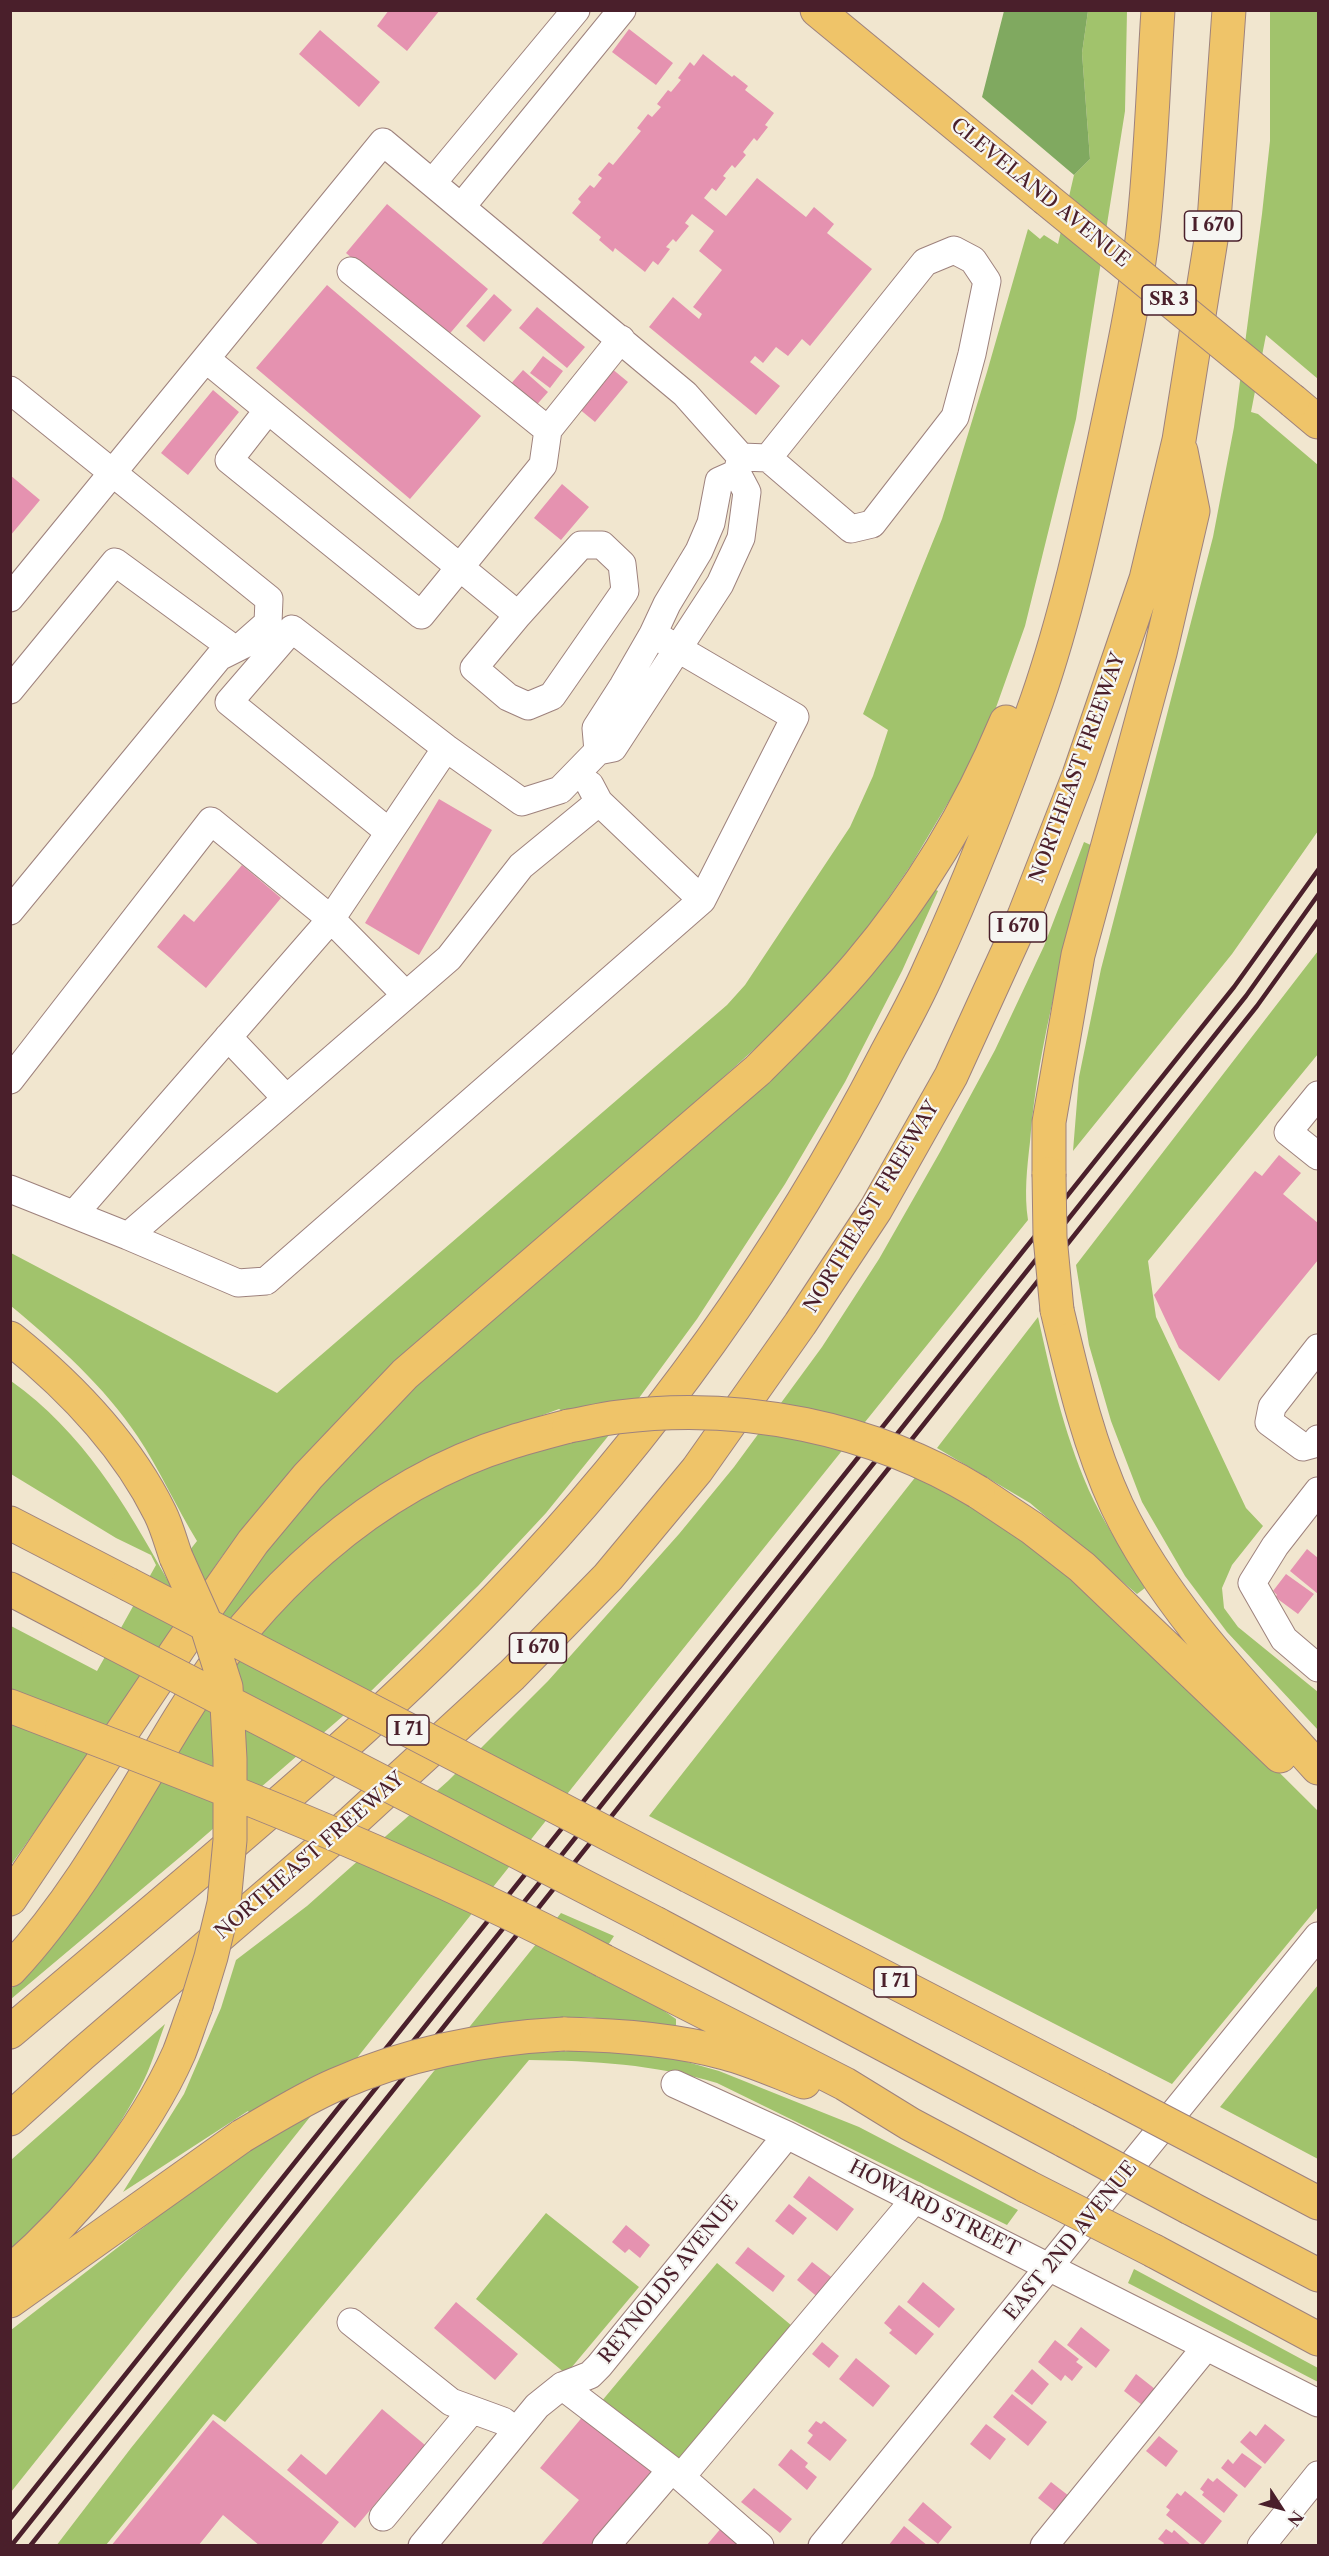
<!DOCTYPE html>
<html>
<head>
<meta charset="utf-8">
<style>
  body { margin:0 }
  #map { position:relative; width:1329px; height:2556px; overflow:hidden; background:#f1e6cf; font-family:"Libre Caslon Text",serif }
  canvas { display:block }
  .frame { position:absolute; inset:0; border:12px solid #4a1f2b; pointer-events:none }
  .north { position:absolute; left:1251px; top:2478px; width:60px; height:60px; -webkit-text-stroke:4px #f6f6f2; paint-order:stroke; rotate:126deg; font-size:16px; font-weight:700; line-height:24px; text-align:center; color:#4a1f2b }
  .north::after { content:''; display:block; margin:auto; width:21px; height:27px; background:#4a1f2b; clip-path:polygon(50% 0,100% 100%,50% 72%,0 100%) }
</style>
</head>
<body>
<div id="map">
<canvas width="1329" height="2556"></canvas>
<div class="frame"></div>
<div class="north">N</div>
</div>
<script>
const ctx = document.querySelector('canvas').getContext('2d');
ctx.lineJoin = 'round';
function paint(path, color) { ctx.fillStyle = color; ctx.fill(path, 'evenodd'); }
function strokePath(path, color, width, dash) { ctx.strokeStyle = color; ctx.lineWidth = width; ctx.lineCap = dash ? 'butt' : 'round'; ctx.setLineDash(dash || []); ctx.stroke(path); }
function write(font, color, halo, rows, align = 'center') {
  ctx.font = font + ' "Libre Caslon Text",serif'; ctx.lineWidth = 4.5; ctx.setLineDash([]); ctx.textBaseline = 'middle'; ctx.strokeStyle = halo; ctx.fillStyle = color; for (const [text, x, y, turn = 0] of rows) {
    ctx.save(); ctx.translate(x, y); ctx.rotate((+turn || 0) * Math.PI / 180); ctx.textAlign = isNaN(turn) ? turn : align; if (halo) ctx.strokeText(text, 0, 0); ctx.fillText(text, 0, 0); ctx.restore();
  }
}
paint(new Path2D(`
  M 1088,11 L 1127,11 L 1125,111 L 1076,419 L 1025,626 L 988,730 L 958,786 L 911,865 L 866,931 L 802,1006 L 304,1457 L 260,1507 L 220,1559 L 91,1752 L 11,1865 L 11,1723 L 60,1742 L 75,1713 L 11,1691 L 11,1626 L 97,1671 L 156,1565 L 151,1555 L 116,1538 L 11,1474 L 11,1381 C 83,1432 125,1504 167,1579 L 197,1541 C 176,1507 160,1470 138,1437 C 104,1386 58,1345 11,1306 L 11,1253 L 277,1393 L 727,1005 L 745,985 L 850,827 L 873,776 L 888,730 L 863,714 L 942,519 L 987,372 L 1028,229 L 1040,239 L 1044,235 L 1058,244 L 1074,175 L 1090,159 L 1082,53 Z
  M 1270,11 L 1318,11 L 1318,379 L 1266,335 L 1251,412 L 1258,414 L 1318,465 L 1318,831 L 1232,954 L 1073,1151 L 1079,1077 L 1101,969 L 1213,537 L 1234,427 L 1262,214 L 1270,141 Z
  M 1084,842 L 1093,846 C 1067,943 1038,1041 1030,1142 C 1027,1168 1024,1194 1028,1220 C 686,1642 350,2068 11,2492 L 11,2330 L 214,2173 L 267,2137 L 248,2111 L 123,2192 L 184,2094 L 221,2008 L 236,1960 L 307,1906 L 448,1781 L 548,1681 L 679,1534 L 734,1467 L 822,1347 L 879,1259 L 940,1152 L 995,1050 L 1044,946 Z
  M 930,887 L 938,891 L 902,971 L 845,1082 L 785,1184 L 697,1319 L 639,1398 L 546,1513 L 478,1586 L 366,1696 L 192,1847 L 11,1999 L 11,1989 L 61,1932 L 179,1744 L 257,1631 L 363,1532 L 444,1484 L 526,1453 L 583,1439 L 576,1419 L 559,1409 C 510,1426 465,1449 418,1472 C 398,1481 375,1490 357,1502 C 294,1544 247,1601 201,1660 L 230,1596 L 324,1475 Z
  M 1318,951 L 1318,1054 L 1148,1261 L 1156,1317 L 1246,1508 L 1263,1526 L 1232,1565 L 1222,1588 L 1224,1608 L 1238,1627 L 1318,1692 L 1318,1730 L 1227,1632 L 1185,1576 L 1142,1502 L 1111,1421 L 1089,1345 L 1076,1265 Z
  M 1038,1317 C 1052,1380 1066,1442 1094,1501 C 1109,1531 1128,1559 1145,1588 L 1137,1594 L 1030,1503 L 937,1448 Z
  M 917,1475 L 1013,1530 L 1139,1633 L 1318,1811 L 1318,1907 L 1172,2084 L 649,1816 Z
  M 561,1913 L 614,1936 L 590,1973 L 660,2008 L 676,2019 L 676,2025 L 672,2027 L 588,2017 L 557,2018 L 536,2053 L 586,2050 L 666,2056 L 719,2071 L 859,2127 L 1018,2210 L 1007,2225 L 717,2083 C 652,2064 596,2061 529,2060 L 225,2422 L 213,2414 L 106,2545 L 56,2546 L 131,2448 Z
  M 1318,1985 L 1318,2159 L 1220,2107 Z
  M 165,2024 C 157,2045 151,2068 140,2088 C 107,2150 62,2205 11,2253 L 11,2160 Z
  M 546,2213 L 639,2287 L 566,2374 L 476,2299 Z
  M 717,2263 L 798,2331 L 681,2470 L 601,2402 Z
  M 1134,2269 L 1318,2368 L 1318,2382 L 1128,2283 Z`), '#a1c36c');
paint(new Path2D(`
  M 1004,11 L 1088,11 L 1082,53 L 1090,159 L 1074,175 L 982,97 Z`), '#80a960');
paint(new Path2D(`
  M 389,10 L 440,10 L 407,51 L 377,26 Z
  M 629,29 L 673,63 L 656,85 L 612,52 Z
  M 320,30 L 380,82 L 359,107 L 299,54 Z
  M 703,54 L 732,77 L 734,75 L 748,86 L 745,90 L 774,113 L 765,125 L 768,127 L 757,141 L 754,138 L 743,152 L 746,155 L 735,168 L 732,165 L 723,176 L 726,178 L 716,191 L 712,188 L 704,198 L 726,216 L 757,178 L 806,217 L 814,207 L 834,224 L 827,233 L 872,269 L 810,346 L 802,339 L 788,356 L 776,347 L 763,363 L 755,356 L 750,362 L 780,386 L 756,415 L 649,327 L 673,297 L 699,319 L 702,314 L 693,307 L 722,270 L 699,251 L 714,231 L 692,214 L 685,223 L 689,226 L 676,242 L 673,239 L 666,247 L 670,249 L 658,265 L 653,261 L 645,272 L 615,248 L 613,252 L 599,240 L 601,237 L 572,213 L 581,202 L 578,199 L 590,185 L 594,188 L 602,178 L 598,175 L 609,162 L 613,165 L 641,131 L 637,128 L 648,114 L 652,117 L 661,107 L 657,104 L 668,90 L 671,92 L 681,80 L 678,78 L 690,62 L 694,66 Z
  M 387,204 L 488,289 L 446,338 L 346,253 Z
  M 327,285 L 481,416 L 410,499 L 256,368 Z
  M 494,294 L 512,310 L 484,342 L 466,326 Z
  M 537,307 L 585,347 L 567,368 L 519,328 Z
  M 543,356 L 563,371 L 550,388 L 530,373 Z
  M 611,368 L 628,382 L 595,422 L 578,408 Z
  M 523,370 L 548,392 L 533,409 L 508,387 Z
  M 213,390 L 239,412 L 188,475 L 161,453 Z
  M 10,475 L 40,500 L 10,536 Z
  M 562,484 L 589,507 L 561,540 L 534,518 Z
  M 439,799 L 492,830 L 419,955 L 365,923 Z
  M 242,865 L 281,898 L 206,988 L 157,947 L 184,914 L 194,922 Z
  M 1279,1155 L 1301,1173 L 1283,1194 L 1318,1223 L 1318,1260 L 1219,1381 L 1179,1348 L 1154,1295 L 1255,1171 L 1262,1176 Z
  M 1307,1549 L 1318,1558 L 1318,1594 L 1290,1571 Z
  M 1286,1574 L 1314,1594 L 1298,1614 L 1275,1597 L 1277,1595 L 1273,1591 Z
  M 809,2176 L 854,2209 L 837,2231 L 793,2197 Z
  M 789,2204 L 807,2218 L 793,2235 L 775,2221 Z
  M 626,2225 L 650,2245 L 640,2258 L 629,2249 L 625,2253 L 612,2242 Z
  M 748,2247 L 785,2276 L 773,2292 L 735,2263 Z
  M 812,2262 L 835,2280 L 820,2299 L 797,2280 Z
  M 923,2282 L 955,2309 L 939,2328 L 907,2302 Z
  M 456,2302 L 518,2354 L 495,2380 L 434,2328 Z
  M 899,2305 L 934,2334 L 916,2355 L 889,2333 L 892,2330 L 884,2323 Z
  M 1081,2327 L 1110,2350 L 1096,2368 L 1067,2345 Z
  M 1055,2340 L 1079,2359 L 1076,2362 L 1083,2367 L 1072,2381 L 1065,2375 L 1061,2381 L 1038,2362 Z
  M 822,2342 L 839,2356 L 829,2368 L 812,2354 Z
  M 856,2358 L 890,2386 L 873,2407 L 839,2379 Z
  M 1032,2369 L 1049,2384 L 1032,2405 L 1014,2391 Z
  M 1136,2374 L 1155,2389 L 1142,2405 L 1124,2391 Z
  M 1012,2394 L 1047,2422 L 1028,2446 L 993,2417 Z
  M 382,2409 L 425,2445 L 355,2528 L 287,2470 L 301,2454 L 326,2475 Z
  M 584,2415 L 657,2474 L 601,2546 L 540,2546 L 579,2500 L 540,2468 Z
  M 213,2420 L 339,2522 L 320,2546 L 260,2546 L 223,2515 L 198,2546 L 111,2546 Z
  M 816,2421 L 821,2424 L 824,2421 L 847,2440 L 830,2461 L 807,2443 L 813,2435 L 808,2431 Z
  M 986,2424 L 1006,2439 L 990,2460 L 970,2444 Z
  M 1265,2424 L 1285,2440 L 1265,2464 L 1240,2442 L 1250,2431 L 1256,2436 Z
  M 1159,2436 L 1178,2451 L 1166,2467 L 1146,2451 Z
  M 791,2449 L 808,2463 L 805,2467 L 817,2477 L 807,2490 L 778,2465 Z
  M 1242,2453 L 1262,2467 L 1245,2488 L 1221,2468 L 1228,2459 L 1233,2464 Z
  M 1208,2478 L 1213,2482 L 1217,2478 L 1238,2495 L 1224,2513 L 1202,2495 L 1204,2492 L 1200,2489 Z
  M 1051,2482 L 1069,2496 L 1057,2513 L 1038,2498 Z
  M 754,2488 L 792,2519 L 780,2533 L 741,2502 Z
  M 1185,2491 L 1222,2521 L 1203,2545 L 1166,2515 L 1170,2510 L 1166,2507 L 1177,2493 L 1181,2496 Z
  M 923,2502 L 952,2527 L 938,2544 L 908,2520 Z
  M 904,2526 L 928,2546 L 888,2546 Z
  M 722,2527 L 744,2546 L 706,2546 Z
  M 1166,2529 L 1172,2533 L 1174,2530 L 1192,2546 L 1162,2546 L 1164,2543 L 1158,2539 Z`), '#e592b0');
const minor = new Path2D(`
  M 433,182 L 576,10
  M 462,206 L 622,10
  M 206,359 L 518,615 L 581,545 L 602,545 L 622,564 L 625,591 L 552,696 L 528,706 L 508,697 L 474,668 L 518,615
  M 10,390 L 269,599 L 268,623 L 243,645 L 219,657 L 10,911
  M 268,410 L 229,460 L 421,615 L 543,465 L 548,430 L 351,271
  M 548,430 L 621,339
  M 10,598 L 383,142 L 685,394 L 741,457 L 768,458 L 925,262 L 954,250 L 973,260 L 987,281 L 972,354 L 955,417 L 872,524 L 851,529 L 768,458
  M 10,690 L 115,562 L 234,649
  M 598,751 L 596,728 L 623,686 L 653,634 L 667,604 L 699,551 L 711,523 L 719,481 L 737,473
  M 590,785 L 599,802 L 702,900
  M 389,832 L 229,702 L 292,629 L 446,748 L 522,802 L 560,790 L 598,751 L 613,748 L 720,584 L 741,538 L 747,492 L 737,473 L 741,457
  M 406,995 L 331,919 L 446,748
  M 228,1037 L 286,1098
  M 10,1080 L 211,821 L 331,919 L 75,1213
  M 1318,1095 L 1288,1132 L 1318,1156
  M 10,1189 L 128,1236 L 449,958 L 521,866 L 599,802
  M 128,1236 L 238,1283 L 266,1281 L 702,900 L 795,717 L 653,634
  M 1318,1348 L 1272,1407 L 1269,1422 L 1303,1447 L 1314,1444 L 1318,1439
  M 1318,1491 L 1275,1546 L 1252,1583 L 1284,1639 L 1318,1668
  M 675,2084 L 787,2135 L 1318,2403
  M 351,2322 L 451,2402 L 503,2421 L 516,2431
  M 562,2386 L 681,2477 L 760,2546
  M 681,2477 L 915,2199
  M 383,2517 L 472,2410
  M 422,2546 L 537,2406 L 562,2386 L 590,2375 L 599,2366 L 787,2135
  M 606,2546 L 671,2470
  M 822,2546 L 1318,1936
  M 1044,2546 L 1206,2347
  M 1261,2546 L 1318,2475`);
const major = new Path2D(`
  M 817,10 L 1045,198
  M 1293,401 L 1318,422`);
const highway = new Path2D(`
  M 1049,1174 L 1049,1122 L 1078,955 L 1160,653 L 1193,511 L 1181,451
  M 1057,1310 C 1073,1377 1088,1443 1117,1506 C 1165,1606 1245,1687 1318,1768
  M 10,1338 C 70,1386 126,1444 160,1513 C 167,1527 171,1543 176,1557
  M 978,1492 L 1032,1528 L 1082,1567 L 1280,1756
  M 10,1523 L 128,1584
  M 10,1589 L 98,1635
  M 10,1706 L 62,1726
  M 689,1876 L 1101,2089
  M 10,1899 L 182,1643 L 253,1542 L 308,1476 L 405,1374 L 758,1070 C 793,1035 828,1001 859,964 C 920,892 970,808 1006,722
  M 657,1924 L 1065,2141
  M 604,1961 L 845,2084 L 910,2124 L 1026,2186
  M 10,1970 C 80,1895 127,1804 180,1718 C 256,1594 371,1485 512,1442 C 531,1436 550,1431 569,1426
  M 10,2032 C 176,1890 347,1754 498,1597 C 652,1437 783,1253 885,1056 C 900,1028 916,1000 929,970 C 969,883 1005,791 1037,700 C 1066,616 1085,529 1104,442 C 1118,375 1133,308 1142,240 C 1151,164 1153,87 1158,10
  M 564,2034 C 618,2035 673,2039 725,2053 C 752,2060 778,2072 804,2082
  M 10,2119 L 81,2055 L 353,1821 L 512,1675 L 608,1577 L 697,1470 L 800,1324 L 876,1209 L 951,1076 L 1024,916 L 1079,775 L 1146,579 L 1179,440 L 1214,221 L 1229,10
  M 1231,2157 L 1318,2203
  M 1190,2208 L 1318,2275
  M 1154,2251 L 1318,2339
  M 10,2272 C 77,2214 143,2134 179,2053 C 185,2038 190,2021 196,2006
  M 10,2301 L 242,2136`);
strokePath(minor, '#9e827d', 29);
strokePath(major, '#9e827d', 35);
strokePath(highway, '#9e827d', 35);
strokePath(minor, '#fff', 27);
strokePath(major, '#efc469', 33);
strokePath(highway, '#efc469', 33);
strokePath(new Path2D(`
  M 10,2519 L 1234,987 L 1318,870
  M 11,2546 L 1246,996 L 1318,895
  M 30,2546 L 1257,1006 L 1318,921`), '#4a1f2b', 4.5);
const majorBridge = new Path2D(`
  M 1045,198 L 1293,401`);
const highwayBridge = new Path2D(`
  M 1049,1174 L 1050,1237 L 1057,1310
  M 569,1426 C 586,1423 602,1419 618,1417 C 741,1401 873,1428 978,1492
  M 176,1557 L 206,1624 L 226,1687 L 230,1759 L 230,1840 L 224,1903 L 211,1957 L 196,2006
  M 128,1584 L 689,1876
  M 98,1635 L 657,1924
  M 62,1726 C 246,1796 430,1869 604,1961
  M 1101,2089 L 1231,2157
  M 242,2136 C 273,2118 303,2099 335,2085 C 408,2053 485,2038 564,2034
  M 1065,2141 L 1190,2208
  M 1026,2186 L 1154,2251`);
strokePath(majorBridge, '#9e827d', 35, []);
strokePath(highwayBridge, '#9e827d', 35, []);
strokePath(majorBridge, '#efc469', 33);
strokePath(highwayBridge, '#efc469', 33);
for (const [x, y, w] of [
  [1213,226,57],
  [1169,300,54],
  [1018,927,57],
  [538,1648,57],
  [408,1730,42],
  [895,1982,42]
]) { const box = new Path2D(); box.roundRect(x - w / 2, y - 15, w, 30, 4.5); ctx.fillStyle = '#f6f6f2'; ctx.fill(box); strokePath(box, '#4a1f2b', 1.5); }
write('bold 18px', '#4a1f2b', null, [
  ["I 670",1213,226],
  ["SR 3",1169,300],
  ["I 670",1018,927],
  ["I 670",538,1648],
  ["I 71",408,1730],
  ["I 71",895,1982]
]);
write('20px', '#4a1f2b', '#f6f6f2', [
  ["CLEVELAND AVENUE",1040,193,39],
  ["NORTHEAST FREEWAY",1078,768,-70],
  ["NORTHEAST FREEWAY",872,1207,-59],
  ["NORTHEAST FREEWAY",310,1856,-41],
  ["HOWARD STREET",934,2209,27],
  ["EAST 2ND AVENUE",1071,2241,-51],
  ["REYNOLDS AVENUE",669,2280,-51]
]);
</script>
</body>
</html>
